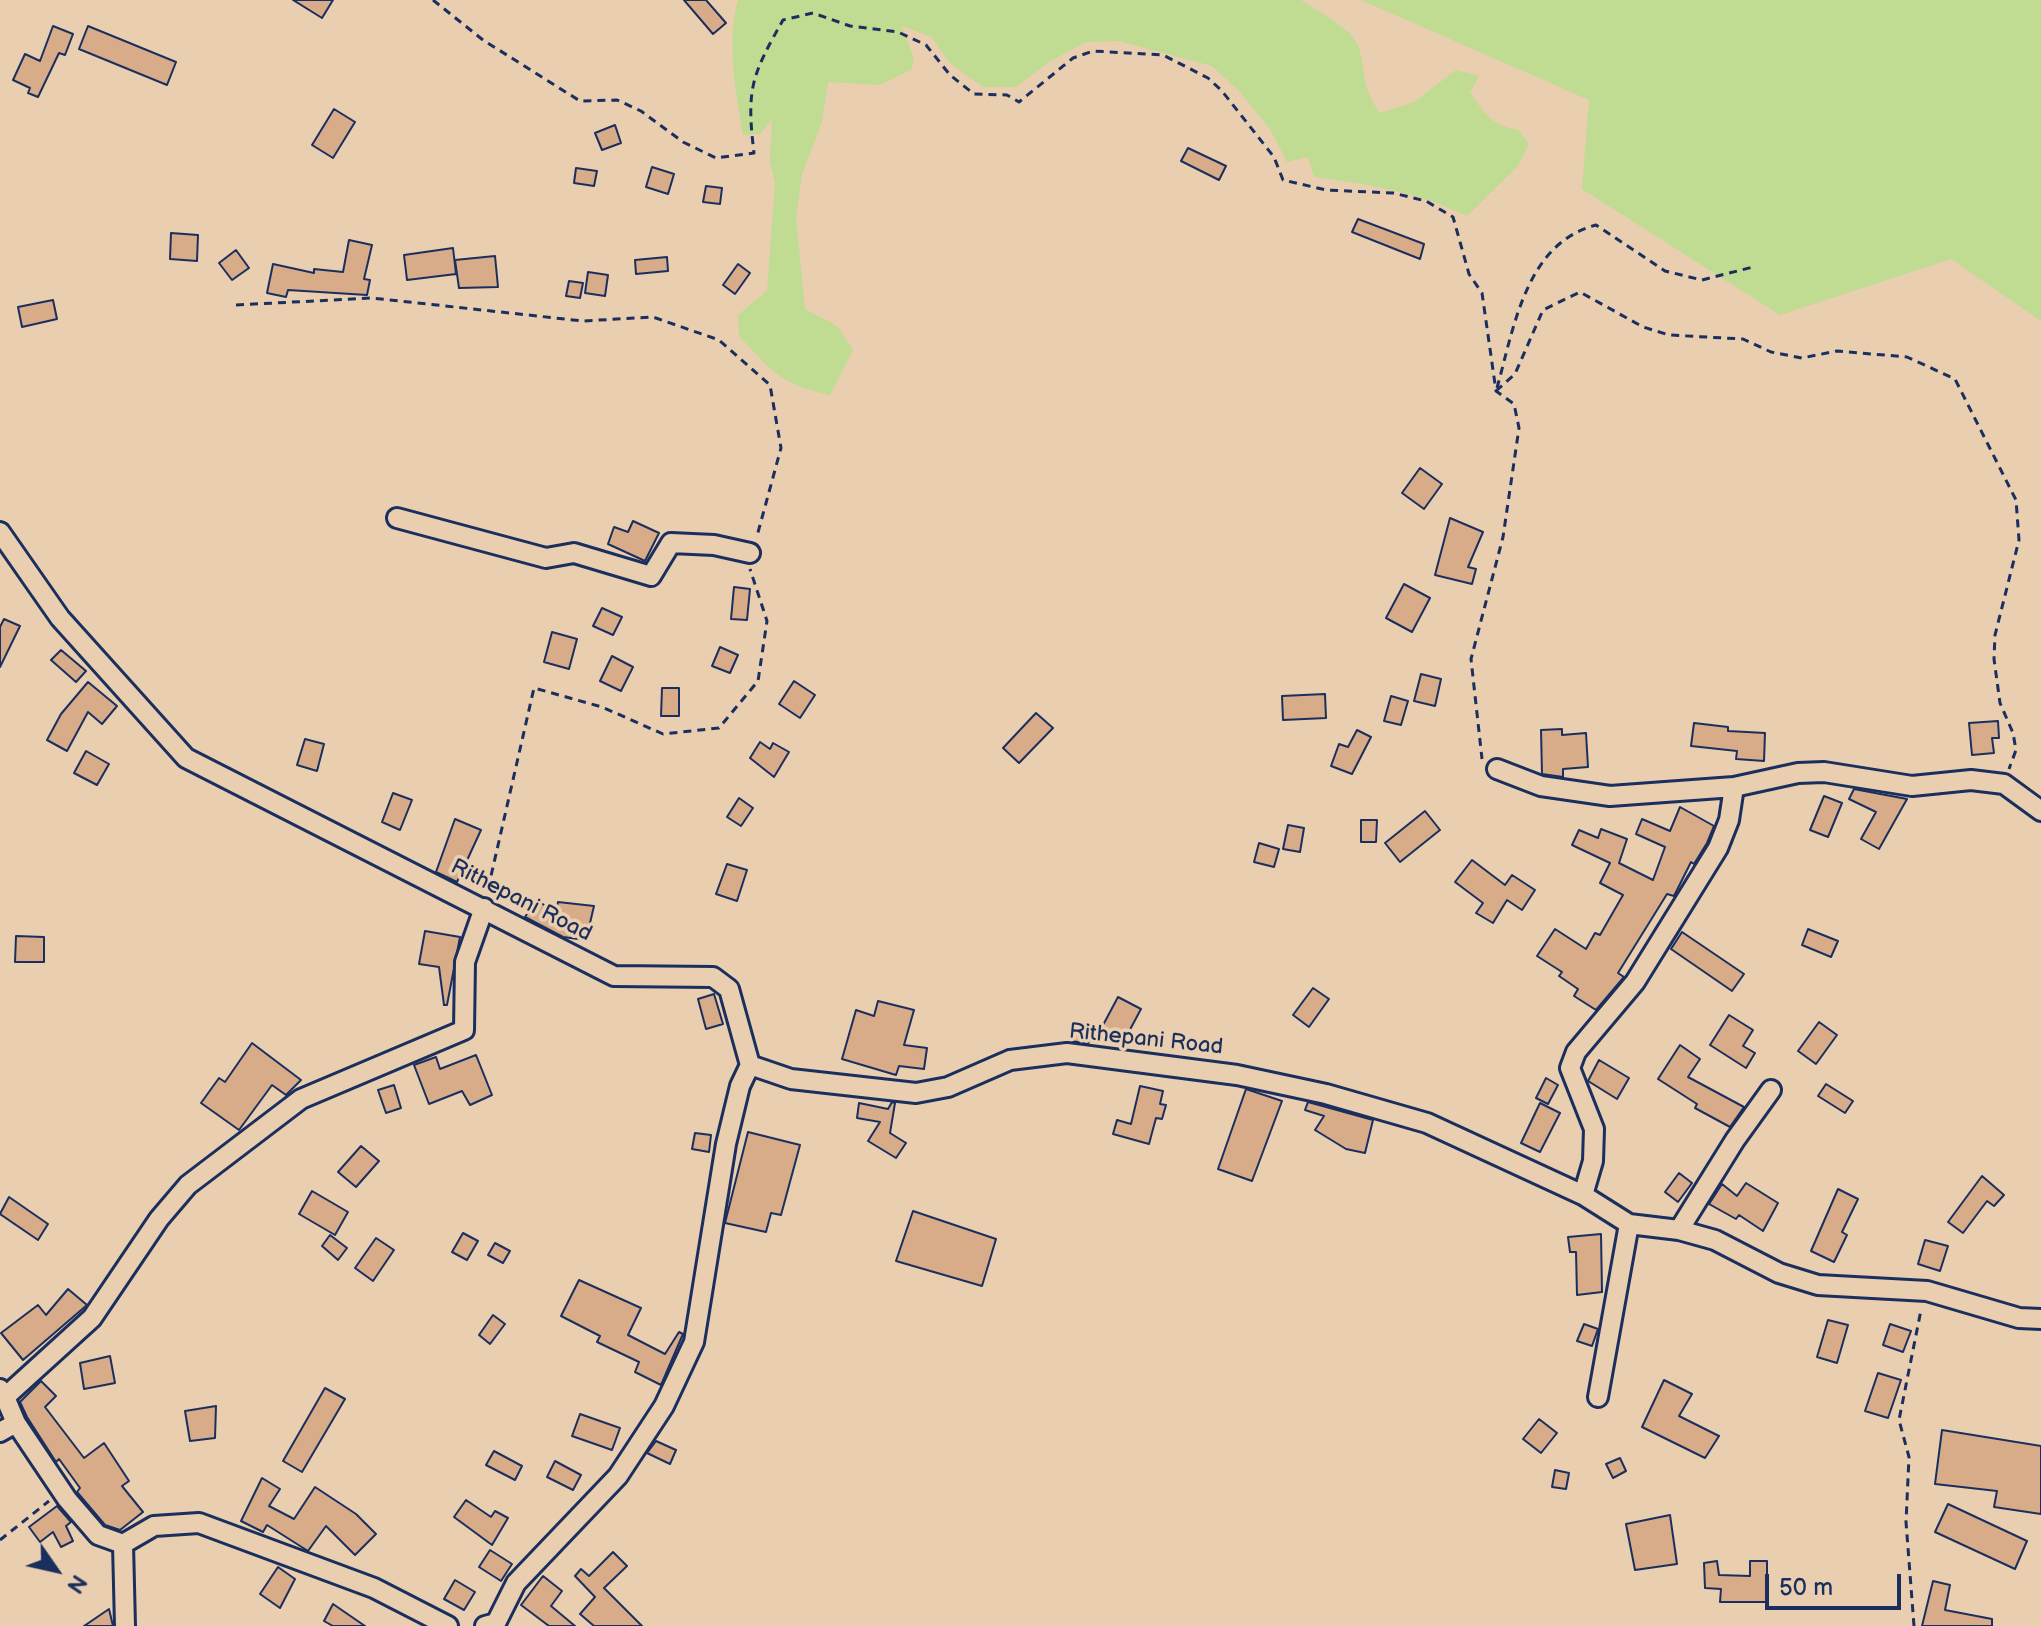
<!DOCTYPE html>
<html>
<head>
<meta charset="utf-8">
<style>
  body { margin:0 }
  #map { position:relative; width:2041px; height:1626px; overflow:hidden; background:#e9ceb0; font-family:"Balsamiq Sans",sans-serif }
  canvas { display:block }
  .north { position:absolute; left:16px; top:1530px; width:80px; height:80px; -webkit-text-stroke:6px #e9ceb0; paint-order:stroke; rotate:124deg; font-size:22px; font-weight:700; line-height:32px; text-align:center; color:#1b2f5e }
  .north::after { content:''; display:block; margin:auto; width:28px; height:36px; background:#1b2f5e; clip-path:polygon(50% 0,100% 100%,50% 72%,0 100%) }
  .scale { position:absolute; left:1765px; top:1574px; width:136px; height:36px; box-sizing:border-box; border:4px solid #1b2f5e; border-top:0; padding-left:10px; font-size:24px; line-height:28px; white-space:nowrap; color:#1b2f5e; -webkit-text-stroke:6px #e9ceb0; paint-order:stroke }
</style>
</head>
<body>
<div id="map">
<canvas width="2041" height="1626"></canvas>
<div class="north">N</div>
<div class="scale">50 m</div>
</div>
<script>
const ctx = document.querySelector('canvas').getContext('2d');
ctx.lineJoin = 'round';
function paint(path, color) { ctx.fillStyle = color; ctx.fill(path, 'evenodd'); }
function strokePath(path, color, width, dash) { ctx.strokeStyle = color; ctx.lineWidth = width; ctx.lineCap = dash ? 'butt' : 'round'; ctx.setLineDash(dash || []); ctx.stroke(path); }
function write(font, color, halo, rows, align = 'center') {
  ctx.font = font + ' "Balsamiq Sans",sans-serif'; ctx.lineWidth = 7; ctx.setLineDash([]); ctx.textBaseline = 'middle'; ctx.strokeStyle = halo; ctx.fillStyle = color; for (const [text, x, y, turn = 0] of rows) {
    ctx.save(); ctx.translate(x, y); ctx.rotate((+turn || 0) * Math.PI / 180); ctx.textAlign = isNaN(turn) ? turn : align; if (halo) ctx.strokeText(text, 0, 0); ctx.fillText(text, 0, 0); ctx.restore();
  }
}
paint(new Path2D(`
  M 738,0 L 1301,0 C 1317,11 1353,28 1359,48 C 1368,79 1359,83 1380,113 L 1414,102 L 1456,70 L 1479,76 L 1470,92 C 1484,114 1494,127 1519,130 L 1529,144 L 1518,166 L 1467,216 C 1418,192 1368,184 1314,177 L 1308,157 L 1287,162 L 1271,131 L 1241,93 L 1212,66 L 1119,41 L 1086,42 L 1049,62 L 1016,87 L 983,87 L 950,63 L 932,37 L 902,26 L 914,59 L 911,70 L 879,85 L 828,82 L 822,122 L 802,174 L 796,218 L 805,309 L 837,326 L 853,350 L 830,395 C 781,385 772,371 739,336 L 738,315 L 767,291 L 775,184 L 770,161 L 772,120 L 760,134 L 743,135 C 736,92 726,42 738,0 Z
  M 1361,0 L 2041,0 L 2041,321 L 1951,259 L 1780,315 L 1582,189 L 1589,100 Z`), '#c0db92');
const building = new Path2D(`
  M 293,0 L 333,0 L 322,18 Z
  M 684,0 L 706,0 L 726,23 L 713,34 Z
  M 53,26 L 73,34 L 65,55 L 59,53 L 38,97 L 28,93 L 30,88 L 13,80 L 25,54 L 40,61 Z
  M 88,26 L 176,62 L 167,85 L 79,49 Z
  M 334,109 L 355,122 L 333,158 L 312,145 Z
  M 615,125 L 621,143 L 602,150 L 595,133 Z
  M 1188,148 L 1226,166 L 1219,180 L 1181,161 Z
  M 652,167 L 674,174 L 668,194 L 646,187 Z
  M 576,168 L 597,171 L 594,186 L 574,183 Z
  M 706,186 L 722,188 L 720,204 L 703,202 Z
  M 1358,219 L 1424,244 L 1420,259 L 1352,232 Z
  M 171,233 L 198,235 L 197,261 L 170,259 Z
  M 349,240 L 372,245 L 364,279 L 370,280 L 367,295 L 288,290 L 286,297 L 267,293 L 273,264 L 314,273 L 314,269 L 343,272 Z
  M 453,248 L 456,274 L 407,280 L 404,255 Z
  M 236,250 L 249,268 L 232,280 L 219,263 Z
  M 495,256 L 498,287 L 459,288 L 455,260 Z
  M 667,257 L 668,271 L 636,274 L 635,260 Z
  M 738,264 L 750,273 L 735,294 L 723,285 Z
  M 588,272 L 608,275 L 605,296 L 585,293 Z
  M 569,281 L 583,283 L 580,298 L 566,296 Z
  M 53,300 L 57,319 L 22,327 L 18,307 Z
  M 1420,468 L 1442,484 L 1424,509 L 1402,493 Z
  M 1450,518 L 1483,532 L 1468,567 L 1476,569 L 1472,584 L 1435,575 Z
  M 633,521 L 659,533 L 645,561 L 608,544 L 614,527 L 628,532 Z
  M 1404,584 L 1430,598 L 1412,632 L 1386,618 Z
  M 734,587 L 750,589 L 747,620 L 731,619 Z
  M 602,608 L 622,617 L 613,635 L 593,626 Z
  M 4,619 L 20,626 L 0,667 L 0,627 Z
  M 552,632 L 577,639 L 569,669 L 544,662 Z
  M 720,647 L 738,655 L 730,673 L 712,666 Z
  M 61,650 L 86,671 L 76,682 L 51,660 Z
  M 612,656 L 633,667 L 621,691 L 600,681 Z
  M 1421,674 L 1441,679 L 1435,706 L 1414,701 Z
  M 794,681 L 815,695 L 800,718 L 779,704 Z
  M 88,682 L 117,706 L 102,724 L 88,712 L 67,751 L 47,740 L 61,714 Z
  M 662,688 L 679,688 L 679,716 L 661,716 Z
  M 1325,694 L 1326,718 L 1283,720 L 1282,696 Z
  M 1391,696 L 1408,701 L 1401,725 L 1384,721 Z
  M 1036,713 L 1053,728 L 1019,763 L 1003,748 Z
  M 1998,721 L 1999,738 L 1992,738 L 1994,753 L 1972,755 L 1969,723 Z
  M 1694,723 L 1728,727 L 1728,731 L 1765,733 L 1764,761 L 1736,759 L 1737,751 L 1691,746 Z
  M 1562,729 L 1562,735 L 1586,733 L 1588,767 L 1563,769 L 1563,777 L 1542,774 L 1541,730 Z
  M 1357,730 L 1371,737 L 1352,774 L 1331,766 L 1339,744 L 1348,747 Z
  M 305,739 L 324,744 L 317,771 L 297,765 Z
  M 760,742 L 770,749 L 773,743 L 789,752 L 774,777 L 750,758 Z
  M 86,751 L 109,764 L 97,785 L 74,773 Z
  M 1854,789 L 1907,799 L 1879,849 L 1861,839 L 1876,812 L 1849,799 Z
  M 393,793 L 412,800 L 400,830 L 382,822 Z
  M 1824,796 L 1842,803 L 1828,837 L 1810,830 Z
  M 739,798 L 753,808 L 741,826 L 727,817 Z
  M 1680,807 L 1714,826 L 1707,843 L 1694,864 L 1691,862 L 1674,896 L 1667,894 L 1618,973 L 1624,977 L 1596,1010 L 1574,996 L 1578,989 L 1559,976 L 1562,972 L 1537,956 L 1555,929 L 1586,949 L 1595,933 L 1600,935 L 1623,895 L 1600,883 L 1610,863 L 1572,845 L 1579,830 L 1598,838 L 1601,829 L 1627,839 L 1619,863 L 1653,880 L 1665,847 L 1636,834 L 1642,819 L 1670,831 Z
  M 1425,811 L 1440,830 L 1400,862 L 1385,843 Z
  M 455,819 L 481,830 L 457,882 L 436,872 Z
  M 1361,820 L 1377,820 L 1376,842 L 1361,842 Z
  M 1288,825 L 1304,828 L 1300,852 L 1283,849 Z
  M 1259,843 L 1279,849 L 1274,867 L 1254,862 Z
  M 1472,860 L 1505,885 L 1512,875 L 1535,890 L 1522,910 L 1507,900 L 1493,923 L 1476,913 L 1483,903 L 1455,882 Z
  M 727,864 L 747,870 L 737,901 L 716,894 Z
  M 536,900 L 556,912 L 558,902 L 594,906 L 586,940 L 563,937 L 525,917 Z
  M 1808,929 L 1838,941 L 1831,957 L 1802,945 Z
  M 425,931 L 460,937 L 447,1005 L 444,1005 L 439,967 L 419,964 Z
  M 1682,932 L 1744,974 L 1732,991 L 1671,949 Z
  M 16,936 L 44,937 L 44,962 L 15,962 Z
  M 1313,988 L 1329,999 L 1309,1027 L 1293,1015 Z
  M 714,994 L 723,1024 L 706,1029 L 698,999 Z
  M 1118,997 L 1141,1009 L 1125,1039 L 1102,1027 Z
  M 878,1001 L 914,1010 L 904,1045 L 927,1048 L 924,1069 L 899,1066 L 896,1075 L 842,1059 L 856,1010 L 874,1016 Z
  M 1729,1015 L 1753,1030 L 1743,1046 L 1755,1053 L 1746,1068 L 1710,1045 Z
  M 1079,1022 L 1094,1027 L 1088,1044 L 1072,1041 Z
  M 1819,1022 L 1837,1035 L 1816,1064 L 1798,1051 Z
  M 252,1043 L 301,1080 L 286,1095 L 272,1085 L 239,1130 L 201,1103 L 219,1078 L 225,1082 Z
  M 1680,1045 L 1700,1059 L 1688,1077 L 1744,1107 L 1730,1127 L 1695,1108 L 1697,1104 L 1658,1079 Z
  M 476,1055 L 492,1095 L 470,1105 L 462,1091 L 429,1104 L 414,1065 L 436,1057 L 440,1069 Z
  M 1599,1060 L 1629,1078 L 1617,1099 L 1588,1081 Z
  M 1546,1078 L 1558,1085 L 1548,1104 L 1536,1098 Z
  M 1826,1084 L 1853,1101 L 1845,1113 L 1818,1096 Z
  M 394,1085 L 401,1108 L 386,1113 L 378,1090 Z
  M 1140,1086 L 1163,1091 L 1160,1104 L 1166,1105 L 1162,1119 L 1156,1118 L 1149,1144 L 1113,1134 L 1117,1120 L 1131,1124 Z
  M 1246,1089 L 1282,1101 L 1252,1181 L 1218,1169 Z
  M 892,1102 L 895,1103 L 890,1133 L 906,1143 L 896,1158 L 868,1141 L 880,1122 L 857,1118 L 859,1103 L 888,1109 Z
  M 1308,1102 L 1373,1120 L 1365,1153 L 1346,1149 L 1315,1130 L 1324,1116 L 1305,1110 Z
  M 1540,1103 L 1560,1113 L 1540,1152 L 1521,1143 Z
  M 748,1132 L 800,1145 L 781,1215 L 771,1213 L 766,1232 L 725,1223 Z
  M 695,1133 L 711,1135 L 709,1152 L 692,1149 Z
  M 361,1146 L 379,1161 L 356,1187 L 338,1172 Z
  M 1679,1173 L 1692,1183 L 1678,1202 L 1665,1192 Z
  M 1982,1176 L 2004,1195 L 1994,1206 L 1987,1201 L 1963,1233 L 1948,1222 Z
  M 1746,1183 L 1778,1203 L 1763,1231 L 1739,1215 L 1736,1219 L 1709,1204 L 1722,1184 L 1737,1196 Z
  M 1838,1189 L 1858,1199 L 1842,1232 L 1847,1235 L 1834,1262 L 1811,1251 Z
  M 312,1191 L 348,1212 L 335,1235 L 299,1214 Z
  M 9,1197 L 48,1224 L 38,1240 L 0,1214 Z
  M 913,1211 L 996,1239 L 982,1286 L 896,1261 Z
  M 463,1233 L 478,1241 L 467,1260 L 452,1252 Z
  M 1601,1234 L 1602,1292 L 1577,1295 L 1576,1252 L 1570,1252 L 1568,1237 Z
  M 330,1235 L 347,1248 L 338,1260 L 322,1246 Z
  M 376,1238 L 394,1250 L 373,1281 L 355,1268 Z
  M 1925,1240 L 1948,1246 L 1940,1271 L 1918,1264 Z
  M 495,1243 L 510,1251 L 503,1263 L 488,1255 Z
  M 579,1280 L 641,1308 L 628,1335 L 665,1354 L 679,1332 L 683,1334 L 661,1385 L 635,1372 L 639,1362 L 597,1342 L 600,1336 L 561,1316 Z
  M 68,1289 L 87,1305 L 23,1360 L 1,1333 L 38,1305 L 46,1315 Z
  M 493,1315 L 505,1324 L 490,1344 L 479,1335 Z
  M 1828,1320 L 1848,1325 L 1837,1363 L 1817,1357 Z
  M 1584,1324 L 1598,1329 L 1592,1346 L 1577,1341 Z
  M 1890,1324 L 1911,1331 L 1903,1352 L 1883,1345 Z
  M 110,1356 L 115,1383 L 84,1389 L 80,1363 Z
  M 1878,1373 L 1901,1380 L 1888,1418 L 1865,1411 Z
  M 1664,1380 L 1692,1394 L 1679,1416 L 1719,1436 L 1705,1458 L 1642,1427 Z
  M 41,1381 L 56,1396 L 45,1407 L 84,1458 L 104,1443 L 129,1481 L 122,1486 L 143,1512 L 120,1530 L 105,1525 L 77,1492 L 80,1488 L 59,1459 L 56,1462 L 27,1417 L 20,1402 Z
  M 325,1388 L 345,1399 L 302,1472 L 283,1461 Z
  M 216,1406 L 215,1438 L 190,1441 L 185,1411 Z
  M 580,1414 L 620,1428 L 612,1450 L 572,1436 Z
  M 1539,1419 L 1557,1433 L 1541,1453 L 1523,1439 Z
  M 1942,1430 L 2041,1446 L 2041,1514 L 1994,1507 L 1997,1491 L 1935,1484 Z
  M 656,1441 L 676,1450 L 670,1464 L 647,1453 Z
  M 494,1451 L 522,1466 L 515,1480 L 486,1465 Z
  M 1620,1458 L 1626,1471 L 1613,1478 L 1606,1464 Z
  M 555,1461 L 581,1475 L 573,1490 L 547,1477 Z
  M 1555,1470 L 1569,1473 L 1566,1489 L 1552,1487 Z
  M 262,1478 L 280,1489 L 269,1506 L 294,1519 L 315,1487 L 356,1514 L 376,1534 L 355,1555 L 326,1526 L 308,1551 L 267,1525 L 263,1532 L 241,1521 Z
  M 466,1500 L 491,1517 L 495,1511 L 508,1518 L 492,1545 L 454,1517 Z
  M 1948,1504 L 2027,1541 L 2015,1569 L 1935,1532 Z
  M 57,1506 L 71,1522 L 66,1526 L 73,1541 L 61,1547 L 53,1532 L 40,1542 L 29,1527 Z
  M 1670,1515 L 1677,1564 L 1635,1570 L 1626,1524 Z
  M 490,1550 L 512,1564 L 501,1581 L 479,1567 Z
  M 613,1552 L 627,1566 L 604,1588 L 642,1626 L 594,1626 L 580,1614 L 595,1597 L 575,1576 L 581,1569 L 589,1576 Z
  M 1717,1561 L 1719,1575 L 1750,1576 L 1750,1561 L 1767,1561 L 1767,1602 L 1720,1602 L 1721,1589 L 1705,1588 L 1704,1563 Z
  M 278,1567 L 295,1579 L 280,1608 L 260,1594 Z
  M 543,1576 L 562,1591 L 551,1606 L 575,1626 L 549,1626 L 521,1605 Z
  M 455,1580 L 475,1592 L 464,1610 L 444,1599 Z
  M 1933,1581 L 1950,1585 L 1945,1610 L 1992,1619 L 1992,1626 L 1922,1626 Z
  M 333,1604 L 365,1626 L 333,1626 L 324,1621 Z
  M 109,1609 L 113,1626 L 84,1626 Z`);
paint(building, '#d8ab89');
strokePath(building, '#1b2f5e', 2);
const street = new Path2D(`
  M 397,518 L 546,558 L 574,553 L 651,576 L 671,543 L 714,545 L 750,553
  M 0,532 L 60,618 L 186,758 L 614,976 L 713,977 L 729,989 L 750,1065 L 791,1079 L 916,1093 L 948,1087 L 1010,1060 L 1067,1053 L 1237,1075 L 1326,1094 L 1427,1123 L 1583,1195 L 1629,1224 L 1679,1230 L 1715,1240 L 1779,1273 L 1818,1285 L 1927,1291 L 2019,1318 L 2041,1319
  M 1497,769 L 1541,786 L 1610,796 L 1734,787 L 1798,773 L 1824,772 L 1912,786 L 1971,780 L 2004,784 L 2041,811
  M 1583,1195 L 1593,1161 L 1594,1129 L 1570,1068 L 1576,1052 L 1635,982 L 1718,848 L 1729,820 L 1734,787
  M 1679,1230 L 1735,1140 L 1771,1090
  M 0,1389 L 5,1397 L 92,1318 L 159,1219 L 188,1185 L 301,1099 L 464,1030 L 465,962 L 484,908
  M 1598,1397 L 1629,1224
  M 16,1423 L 67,1499 L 98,1535 L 123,1544 L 154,1526 L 199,1523 L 374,1588 L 448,1626
  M 0,1432 L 16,1423 L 5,1397
  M 123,1544 L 125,1626
  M 485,1626 L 496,1623 L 516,1583 L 618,1476 L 664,1406 L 694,1342 L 726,1144 L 740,1086 L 750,1065`);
strokePath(street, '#1b2f5e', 24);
strokePath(new Path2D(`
  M 433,0 L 483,40 L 580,101 L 617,100 L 641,111 L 683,142 L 716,158 L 754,153 C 746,88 752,75 783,20 L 813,13 L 850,26 L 898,32 L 926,45 L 950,75 L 974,94 L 1007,95 L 1019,102 L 1073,58 L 1093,51 L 1163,55 L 1208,78 L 1222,91 L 1274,157 L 1283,180 L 1326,190 L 1393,193 L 1426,201 L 1453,217 L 1469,274 L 1482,293 L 1496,391 L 1514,404 L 1519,428 L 1503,537 L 1471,659 L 1482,759
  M 236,305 L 372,298 L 583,321 L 653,317 L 719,340 L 770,385 L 781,448 L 757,536
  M 1497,388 C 1514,327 1526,243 1596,225 L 1665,271 L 1702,280 L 1753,267
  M 1496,391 L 1515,374 L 1543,310 L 1580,292 L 1643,327 L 1669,335 L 1743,339 L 1771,352 L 1802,358 L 1837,351 L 1907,357 L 1955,379 L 2016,500 L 2019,540 L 1995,635 L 1994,659 L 2000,703 L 2013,733 L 2016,750 L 2009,769
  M 488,889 L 534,688 L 602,707 L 663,734 L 719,728 L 758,681 L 767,621 L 750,569
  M 0,1540 L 49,1501
  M 1914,1626 L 1906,1522 L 1909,1457 L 1899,1420 L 1921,1310`), '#1b2f5e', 3, [8, 6]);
strokePath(street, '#e9ceb0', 18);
write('22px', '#1b2f5e', '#e9ceb0', [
  ["Rithepani Road",521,901,27],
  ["Rithepani Road",1146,1040,6]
]);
</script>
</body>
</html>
